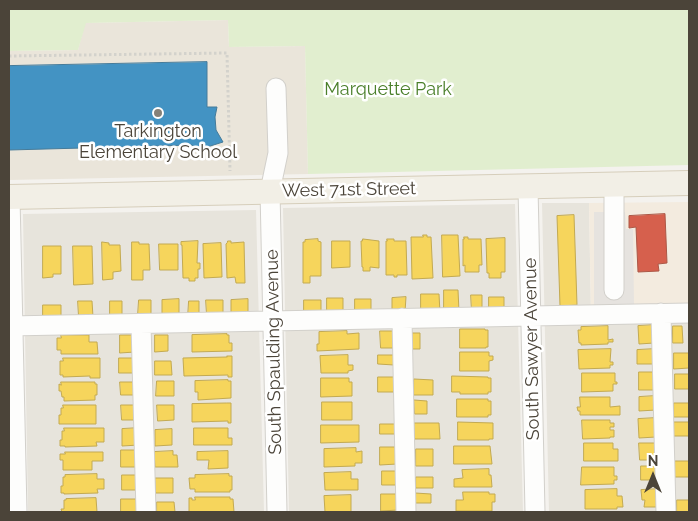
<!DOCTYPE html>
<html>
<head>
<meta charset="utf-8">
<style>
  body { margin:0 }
  #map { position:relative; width:698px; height:521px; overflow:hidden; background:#f4f2ee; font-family:Raleway,sans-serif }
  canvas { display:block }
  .frame { position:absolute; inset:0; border:10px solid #4b4439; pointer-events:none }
  .north { position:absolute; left:628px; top:451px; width:50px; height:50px; -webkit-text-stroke:4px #fff; paint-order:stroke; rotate:0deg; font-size:14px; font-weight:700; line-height:20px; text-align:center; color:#4b4439 }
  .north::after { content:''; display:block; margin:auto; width:18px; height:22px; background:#4b4439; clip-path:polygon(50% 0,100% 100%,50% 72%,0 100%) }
</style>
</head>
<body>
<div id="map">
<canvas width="698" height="521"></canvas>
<div class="frame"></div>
<div class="north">N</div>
</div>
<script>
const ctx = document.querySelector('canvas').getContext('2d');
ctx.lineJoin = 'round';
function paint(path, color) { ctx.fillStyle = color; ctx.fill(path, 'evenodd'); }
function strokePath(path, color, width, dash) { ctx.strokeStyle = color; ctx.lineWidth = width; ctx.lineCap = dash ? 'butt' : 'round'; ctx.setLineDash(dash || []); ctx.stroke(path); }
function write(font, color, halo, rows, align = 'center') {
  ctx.font = font + ' Raleway,sans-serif'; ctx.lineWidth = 5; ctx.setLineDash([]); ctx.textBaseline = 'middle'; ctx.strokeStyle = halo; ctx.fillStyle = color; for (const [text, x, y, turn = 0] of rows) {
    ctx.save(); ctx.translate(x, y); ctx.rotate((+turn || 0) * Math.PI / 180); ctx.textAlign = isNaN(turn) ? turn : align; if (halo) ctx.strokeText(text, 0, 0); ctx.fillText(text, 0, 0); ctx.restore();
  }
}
paint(new Path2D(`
  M 542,203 L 589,203 L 591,315 L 689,313 L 689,512 L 549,512 Z
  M 515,204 L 523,512 L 289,512 L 283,208 Z
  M 256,210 L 264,512 L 28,512 L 23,214 Z`), '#e7e4dc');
paint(new Path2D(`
  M 689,202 L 689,313 L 591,315 L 589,203 Z`), '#f3ebdf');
paint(new Path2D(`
  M 228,20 L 229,47 L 305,46 L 308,174 L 9,180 L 9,51 L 78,50 L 85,23 Z`), '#eae5da');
paint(new Path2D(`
  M 9,9 L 689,9 L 689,165 L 308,174 L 305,46 L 229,47 L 228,20 L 86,23 L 78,50 L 9,51 Z`), '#e1eecf');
paint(new Path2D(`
  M 594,212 L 625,212 L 626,229 L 633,229 L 634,305 L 594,306 Z`), '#e6e3df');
const homes = new Path2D(`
  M 574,215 L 577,305 L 560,306 L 557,216 Z
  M 423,235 L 427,235 L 427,237 L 431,237 L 433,278 L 412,279 L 411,237 L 423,237 Z
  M 442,235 L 458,235 L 460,276 L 443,277 Z
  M 464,237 L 468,237 L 468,239 L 481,239 L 482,265 L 479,265 L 479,272 L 465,272 L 465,265 L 463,266 L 463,239 L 464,239 Z
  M 505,238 L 505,272 L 501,272 L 501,278 L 489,278 L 489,273 L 487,273 L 486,239 Z
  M 318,239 L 318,241 L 321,242 L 321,276 L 310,276 L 310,283 L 303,283 L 303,242 L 305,242 L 305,240 Z
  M 363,239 L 379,241 L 379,268 L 370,267 L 370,271 L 363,271 L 363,267 L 362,267 L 361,241 L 362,241 Z
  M 387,239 L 394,239 L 394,241 L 406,241 L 407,275 L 397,275 L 397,277 L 394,277 L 394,275 L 386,275 L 386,241 L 387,241 Z
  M 198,241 L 197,263 L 200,263 L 200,269 L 198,269 L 198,278 L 195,278 L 195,281 L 189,281 L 189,278 L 183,278 L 182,245 L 181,245 L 181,242 Z
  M 228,241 L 231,241 L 231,243 L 244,242 L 245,283 L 236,283 L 235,277 L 227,278 L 226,244 L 227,243 Z
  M 332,241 L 350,241 L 350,267 L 332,268 Z
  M 102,242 L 109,243 L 109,245 L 120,245 L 121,271 L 113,272 L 113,279 L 103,280 Z
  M 132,242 L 139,242 L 139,244 L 149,244 L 150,270 L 143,270 L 143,280 L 132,280 Z
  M 221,243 L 222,277 L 204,278 L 203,244 Z
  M 159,244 L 178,244 L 178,270 L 160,270 Z
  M 43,246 L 61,246 L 61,274 L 53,274 L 53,277 L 43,278 Z
  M 73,246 L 92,246 L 93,284 L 74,285 Z
  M 444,290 L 458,290 L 459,312 L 444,312 Z
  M 421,294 L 439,294 L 440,313 L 421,313 Z
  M 471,295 L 482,295 L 482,312 L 472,312 Z
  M 406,297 L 405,312 L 392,313 L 392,298 Z
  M 489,297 L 504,297 L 504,313 L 489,313 Z
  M 327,298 L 343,298 L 343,315 L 327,315 Z
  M 179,299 L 179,316 L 162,316 L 162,300 Z
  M 248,299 L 248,316 L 231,316 L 231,300 Z
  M 355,299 L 371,299 L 371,315 L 355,315 Z
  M 139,300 L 151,300 L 151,315 L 138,315 Z
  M 206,300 L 223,300 L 223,315 L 207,315 Z
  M 304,300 L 321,300 L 321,315 L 304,316 Z
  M 78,301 L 92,301 L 93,317 L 79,317 Z
  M 110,301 L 122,301 L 122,315 L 110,316 Z
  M 189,301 L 199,301 L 199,317 L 188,317 Z
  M 43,305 L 61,305 L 61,319 L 43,319 Z
  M 653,325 L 654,343 L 639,344 L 638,326 Z
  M 608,326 L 608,340 L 613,339 L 613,342 L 608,342 L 608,344 L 581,345 L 581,343 L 579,343 L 578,330 L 581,330 L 581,327 Z
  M 673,326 L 682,326 L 683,343 L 673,343 Z
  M 460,329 L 485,329 L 485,330 L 488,330 L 488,347 L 486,347 L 486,348 L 460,348 Z
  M 347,331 L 347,334 L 359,333 L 359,349 L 317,351 L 317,344 L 319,344 L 319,332 Z
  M 380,331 L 396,331 L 396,348 L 381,348 Z
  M 410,333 L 420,333 L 420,349 L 410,349 Z
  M 227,334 L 227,335 L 229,335 L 229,343 L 232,343 L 232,351 L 192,352 L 192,335 Z
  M 61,335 L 89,335 L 89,342 L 97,342 L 98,354 L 61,354 L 61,350 L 57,350 L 57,338 L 61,338 Z
  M 120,335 L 135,335 L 135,352 L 120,353 Z
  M 155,335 L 168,335 L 168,351 L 155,352 Z
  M 611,349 L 610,362 L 613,362 L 613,365 L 610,365 L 610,368 L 579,369 L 578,350 Z
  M 655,349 L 655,364 L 637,364 L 637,350 Z
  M 460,352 L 489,352 L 489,356 L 493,356 L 493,360 L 489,361 L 489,371 L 460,371 Z
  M 674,353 L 689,353 L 689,368 L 674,369 Z
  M 348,355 L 348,365 L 353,365 L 353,370 L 348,371 L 348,373 L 321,373 L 320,356 Z
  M 378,355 L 394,355 L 394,365 L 378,364 Z
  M 227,356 L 232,356 L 232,377 L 228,377 L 228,375 L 184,376 L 183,358 L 227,357 Z
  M 63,358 L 100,358 L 100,378 L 90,378 L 90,376 L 63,377 L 63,375 L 60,375 L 60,361 L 63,361 Z
  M 119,358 L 136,358 L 136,373 L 119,373 Z
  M 155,361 L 171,361 L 172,375 L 155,375 Z
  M 639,372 L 656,372 L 657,390 L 639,390 Z
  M 582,373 L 615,373 L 615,382 L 617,382 L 617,384 L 613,384 L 613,391 L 582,392 Z
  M 675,374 L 689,374 L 689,389 L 675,389 Z
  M 452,376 L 488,377 L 488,378 L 491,378 L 491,392 L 488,392 L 488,394 L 460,394 L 460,392 L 452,392 Z
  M 378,377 L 396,377 L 396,392 L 378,392 Z
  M 321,378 L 349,378 L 349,382 L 352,382 L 352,396 L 321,397 Z
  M 414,379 L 433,380 L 433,395 L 414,395 Z
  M 228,380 L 228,381 L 231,381 L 231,398 L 198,400 L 198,392 L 195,392 L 195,381 Z
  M 157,381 L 174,381 L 174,396 L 156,396 Z
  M 61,382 L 95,382 L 95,384 L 97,384 L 97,395 L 95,395 L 95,400 L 64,401 L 64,397 L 62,397 L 61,391 L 59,391 L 59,384 L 61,385 Z
  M 120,382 L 136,382 L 136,395 L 121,395 Z
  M 655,396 L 656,410 L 639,411 L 639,397 Z
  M 580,397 L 610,397 L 610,407 L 620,406 L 620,415 L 580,415 L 580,411 L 578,411 L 577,407 L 580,407 Z
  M 457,399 L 488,399 L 488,401 L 491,401 L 491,415 L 488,415 L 488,417 L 457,417 Z
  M 414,400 L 427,401 L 427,414 L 415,414 Z
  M 322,402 L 352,402 L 352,420 L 322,420 Z
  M 227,403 L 231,403 L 231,423 L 228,423 L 228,421 L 192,422 L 192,404 Z
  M 674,403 L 689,403 L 689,417 L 674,417 Z
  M 63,405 L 96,405 L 96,424 L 59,424 L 59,415 L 61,415 L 61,408 L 63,408 Z
  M 121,405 L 137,405 L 137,420 L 122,420 Z
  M 157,405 L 174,405 L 174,420 L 158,421 Z
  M 656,418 L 656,437 L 639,438 L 638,419 Z
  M 582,420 L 610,420 L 610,423 L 614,423 L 614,427 L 610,427 L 610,430 L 614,430 L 614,437 L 610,437 L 610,438 L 583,439 Z
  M 458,422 L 493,423 L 493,439 L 489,439 L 489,440 L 458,440 Z
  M 674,422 L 689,422 L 689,436 L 674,436 Z
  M 414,423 L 439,423 L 440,439 L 415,439 Z
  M 380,424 L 395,424 L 395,434 L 380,434 Z
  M 321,425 L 359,425 L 359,442 L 321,443 Z
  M 64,428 L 104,428 L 104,442 L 96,442 L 97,446 L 65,447 L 65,446 L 60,446 L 60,440 L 62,440 L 62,431 L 64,431 Z
  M 139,428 L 139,445 L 122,446 L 122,429 Z
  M 194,428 L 228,428 L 228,438 L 232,438 L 232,445 L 194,445 Z
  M 172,429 L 172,445 L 155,446 L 155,430 Z
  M 584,443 L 613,443 L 613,449 L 618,449 L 618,461 L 584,461 Z
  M 639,443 L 656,443 L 656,460 L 640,460 Z
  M 454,446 L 490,446 L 492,464 L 454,464 Z
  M 380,447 L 397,447 L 397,464 L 380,465 Z
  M 356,448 L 356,452 L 362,451 L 362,463 L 355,463 L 355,466 L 324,467 L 324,449 Z
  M 416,449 L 433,449 L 433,466 L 416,466 Z
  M 121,450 L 137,450 L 137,467 L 121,467 Z
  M 173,451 L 173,455 L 177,455 L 178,467 L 155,467 L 154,452 Z
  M 228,451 L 228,468 L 208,469 L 209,460 L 197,460 L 197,452 Z
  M 65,452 L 103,452 L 103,461 L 92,461 L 92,470 L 63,470 L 63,460 L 60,460 L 60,454 L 65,454 Z
  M 675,461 L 689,461 L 689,477 L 675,477 Z
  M 641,466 L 658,466 L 659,480 L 641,480 Z
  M 582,467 L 614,467 L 614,476 L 617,476 L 617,480 L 614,480 L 614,484 L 581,485 Z
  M 489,469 L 489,475 L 491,475 L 492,487 L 454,487 L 454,479 L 463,478 L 462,470 Z
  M 382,471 L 397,471 L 397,485 L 382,485 Z
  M 351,472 L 351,479 L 358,479 L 358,490 L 325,490 L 324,473 Z
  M 97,474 L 97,479 L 104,479 L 104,489 L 97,489 L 98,493 L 64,494 L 64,493 L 61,493 L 61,486 L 63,486 L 63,477 L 65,477 L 65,475 Z
  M 229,474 L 229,476 L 232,476 L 232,490 L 230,490 L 230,492 L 195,492 L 195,489 L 190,489 L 189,478 L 195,478 L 195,475 Z
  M 122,475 L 136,475 L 136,490 L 122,490 Z
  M 416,477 L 433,477 L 433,488 L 416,488 Z
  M 155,478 L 173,478 L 173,493 L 156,493 Z
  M 617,489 L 617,496 L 622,496 L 623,507 L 617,507 L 617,509 L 585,509 L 585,490 Z
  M 659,489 L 658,507 L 644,507 L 645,500 L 642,500 L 641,490 Z
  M 463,492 L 489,492 L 489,494 L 495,494 L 495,502 L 492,502 L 492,511 L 456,511 L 456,500 L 463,500 Z
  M 415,493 L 431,494 L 431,503 L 415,503 Z
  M 381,494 L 398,494 L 399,510 L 381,511 Z
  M 351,495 L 351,512 L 325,512 L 324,496 Z
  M 195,497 L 230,497 L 230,499 L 233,499 L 234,512 L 189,512 L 189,498 L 192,498 L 192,500 L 195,500 Z
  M 96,498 L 97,512 L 62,512 L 61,509 L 64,509 L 64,500 L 66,500 L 66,499 Z
  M 121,499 L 139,499 L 139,512 L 121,512 Z
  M 677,500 L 689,500 L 689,512 L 677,512 Z
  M 157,502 L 174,502 L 175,512 L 157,512 Z`);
paint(homes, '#f6d55c');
strokePath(homes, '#c3aa52', 1);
const shops = new Path2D(`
  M 665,214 L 667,263 L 658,264 L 659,271 L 638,272 L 636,227 L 629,228 L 629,216 Z`);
paint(shops, '#d6604d');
strokePath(shops, '#ac5847', 1);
const schools = new Path2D(`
  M 207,62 L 207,107 L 217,107 L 215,117 L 216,130 L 223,142 L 207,147 L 196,148 L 192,145 L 9,150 L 9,66 Z`);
paint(schools, '#4393c3');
strokePath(schools, '#457b9a', 1);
const minor = new Path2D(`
  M 276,88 L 278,153 L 270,191 L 277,512
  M 528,187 L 535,512
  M 10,197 L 17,512
  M 614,290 L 614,185
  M 661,313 L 666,512
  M 402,318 L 406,512
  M 141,324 L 146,512
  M 9,326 L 689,313`);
const major = new Path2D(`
  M 9,197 L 689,183`);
strokePath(minor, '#d2d0cb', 21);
strokePath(major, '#d6cebb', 26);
strokePath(new Path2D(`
  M 9,56 L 227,53 L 230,171`), '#d3d2cc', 3, [2.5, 2.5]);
strokePath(minor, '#fdfdfc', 19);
strokePath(major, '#f2efe6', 24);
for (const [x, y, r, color] of [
  [158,113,5,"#868178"]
]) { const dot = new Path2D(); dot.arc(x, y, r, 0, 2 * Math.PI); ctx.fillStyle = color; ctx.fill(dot); strokePath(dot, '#fff', 2); }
write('18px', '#4a7f2a', '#fff', [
  ["Marquette Park",388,90]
]);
write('18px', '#4b4439', '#fff', [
  ["Tarkington",158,132],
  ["Elementary School",158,153]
]);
write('18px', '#4b4439', '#fff', [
  ["West 71st Street",349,190,-1],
  ["South Sawyer Avenue",532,349,-91],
  ["South Spaulding Avenue",274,352,-91]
]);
</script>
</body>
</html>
